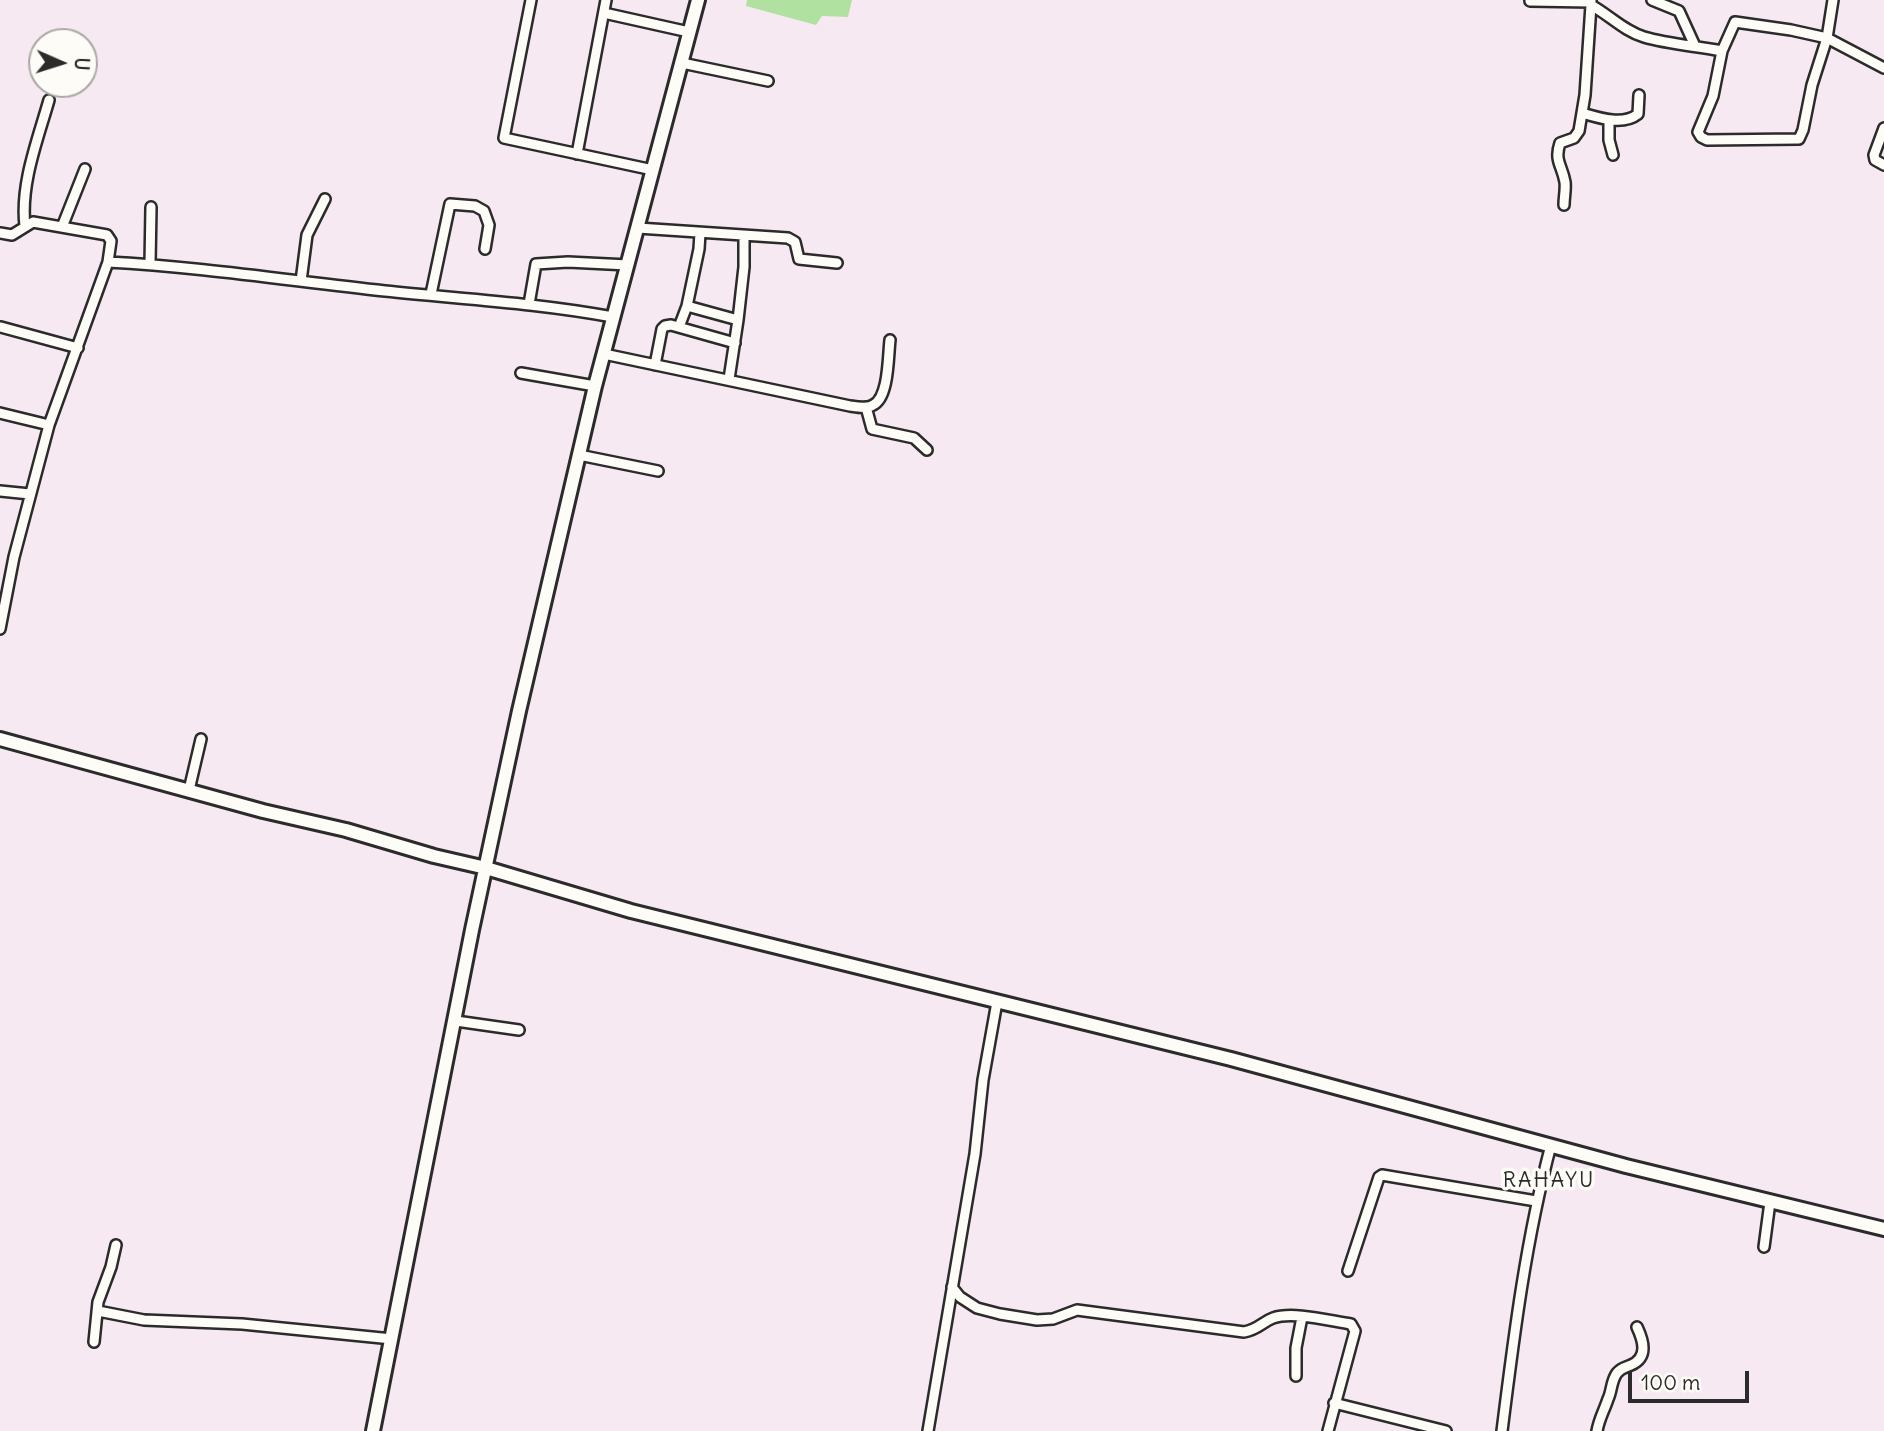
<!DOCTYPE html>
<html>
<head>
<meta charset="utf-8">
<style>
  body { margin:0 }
  #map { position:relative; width:1884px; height:1431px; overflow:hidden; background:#f7e9f1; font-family:Delius,sans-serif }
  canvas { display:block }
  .north { position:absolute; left:28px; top:28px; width:70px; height:70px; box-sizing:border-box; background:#fdfcf7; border:2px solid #a9a8a5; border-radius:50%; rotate:93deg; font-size:19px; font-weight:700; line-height:28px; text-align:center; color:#2b2b2b }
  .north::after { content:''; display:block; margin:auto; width:24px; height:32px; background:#2b2b2b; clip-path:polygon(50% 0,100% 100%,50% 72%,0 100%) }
  .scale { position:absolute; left:1628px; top:1371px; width:121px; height:32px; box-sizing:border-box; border:4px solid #2b2b2b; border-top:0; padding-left:9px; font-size:21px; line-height:24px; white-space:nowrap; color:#2b2b2b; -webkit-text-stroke:5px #fdfcf7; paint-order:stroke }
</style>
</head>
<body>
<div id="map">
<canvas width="1884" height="1431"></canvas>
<div class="north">U</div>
<div class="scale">100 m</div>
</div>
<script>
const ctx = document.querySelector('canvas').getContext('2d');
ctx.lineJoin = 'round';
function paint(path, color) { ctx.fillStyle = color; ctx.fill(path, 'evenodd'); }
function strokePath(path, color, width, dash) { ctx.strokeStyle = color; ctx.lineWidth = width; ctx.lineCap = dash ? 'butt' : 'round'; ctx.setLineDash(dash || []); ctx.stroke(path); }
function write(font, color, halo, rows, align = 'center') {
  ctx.font = font + ' Delius,sans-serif'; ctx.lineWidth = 7; ctx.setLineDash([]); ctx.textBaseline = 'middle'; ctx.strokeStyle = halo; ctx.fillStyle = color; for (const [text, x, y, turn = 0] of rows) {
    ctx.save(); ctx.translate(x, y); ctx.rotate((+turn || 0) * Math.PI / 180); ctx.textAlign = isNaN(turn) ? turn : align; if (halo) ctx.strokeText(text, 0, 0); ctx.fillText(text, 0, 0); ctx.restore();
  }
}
paint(new Path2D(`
  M 747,0 L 852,0 L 848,17 L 822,16 L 816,25 L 746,6 Z`), '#b1e1a1');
const street = new Path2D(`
  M 531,0 L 504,138 L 653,170
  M 1652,0 L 1679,11 L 1695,46
  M 1833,0 L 1827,38 L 1812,85 L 1803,130 L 1799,139 L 1707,140 L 1701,137 L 1698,132 L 1713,96 L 1722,51 L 1735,22 L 1791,30 L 1827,38 L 1884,68
  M 1530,1 L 1591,2
  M 1591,1 L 1591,5 C 1609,15 1624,31 1644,37 C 1668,44 1696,46 1722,51
  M 604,13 L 689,32
  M 682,63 L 768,81
  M 1582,113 C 1599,118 1623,126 1638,114 L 1639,95
  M 1609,120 L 1609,140 L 1613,155
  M 1884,128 L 1874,155 L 1875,160 L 1884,165
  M 577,154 L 606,0
  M 1564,205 C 1564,197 1566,189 1565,182 C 1562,165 1554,161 1560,143 L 1574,138 L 1579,131 L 1585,95 L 1591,5
  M 25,226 C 20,184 38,139 49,100
  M 62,227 L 85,169
  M 638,228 L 788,238 L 795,242 L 799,259 L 837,263
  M 0,233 L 12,235 L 33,222 L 107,235 L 111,241 L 108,262 L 49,425 L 14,557 L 0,629
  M 700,233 L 699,249 L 687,306 L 738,320 L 729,379
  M 108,262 C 201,267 292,281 385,291 C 461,299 538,303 613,317
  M 150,264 L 151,207
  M 301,281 L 307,235 L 325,199
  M 431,294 L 450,204 L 475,206 L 484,211 L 489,225 L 485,249
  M 529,304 L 536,264 L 568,262 L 628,265
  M 738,320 L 744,267 L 744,236
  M 1,327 L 78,348
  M 679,327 L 687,306
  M 604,354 C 686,372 768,388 850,406 C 857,407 867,409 873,405 C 889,398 888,356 890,340
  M 655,365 L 662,329 L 665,326 L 671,325 L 735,343
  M 521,373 L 595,386
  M 866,407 L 872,429 L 914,438 L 927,450
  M 0,413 L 49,425
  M 579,455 L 658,471
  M 0,491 L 30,494
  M 189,790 L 201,739
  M 456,1021 L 519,1030
  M 1764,1247 L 1770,1202
  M 1348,1271 L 1379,1177 L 1382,1175 L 1536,1201
  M 952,1287 L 960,1297 L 977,1308 L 1000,1314 L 1037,1320 L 1053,1319 L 1077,1310 L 1244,1332 C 1259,1329 1262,1322 1273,1318 C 1293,1311 1330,1321 1351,1324 L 1355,1331 L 1328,1431
  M 98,1311 L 144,1320 L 242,1324 L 392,1339
  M 94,1342 L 98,1302 L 111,1267 L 116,1245
  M 1296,1376 L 1296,1348 L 1302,1317
  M 1334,1403 L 1446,1431
  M 928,1431 L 975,1154 L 983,1080 L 997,1002
  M 1502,1431 C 1514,1335 1526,1239 1551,1145
  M 1597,1431 C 1599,1419 1604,1411 1608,1399 C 1612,1391 1611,1381 1617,1373 C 1622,1367 1625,1368 1631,1365 C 1649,1357 1643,1340 1637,1327`);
const secondary = new Path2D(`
  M 0,739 L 263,811 L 346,830 L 434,856 L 486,868 L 631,911 L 1231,1059 L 1626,1166 L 1884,1229
  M 373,1431 L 472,930 L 519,711 L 595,386 L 698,0`);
strokePath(street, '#2b2b2b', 14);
strokePath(secondary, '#2b2b2b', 18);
strokePath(street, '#fdfcf7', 9);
strokePath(secondary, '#fdfcf7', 12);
ctx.letterSpacing = '2px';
write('21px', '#2b2b2b', '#fdfcf7', [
  ["RAHAYU",1549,1181]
]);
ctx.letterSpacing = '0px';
</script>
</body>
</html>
